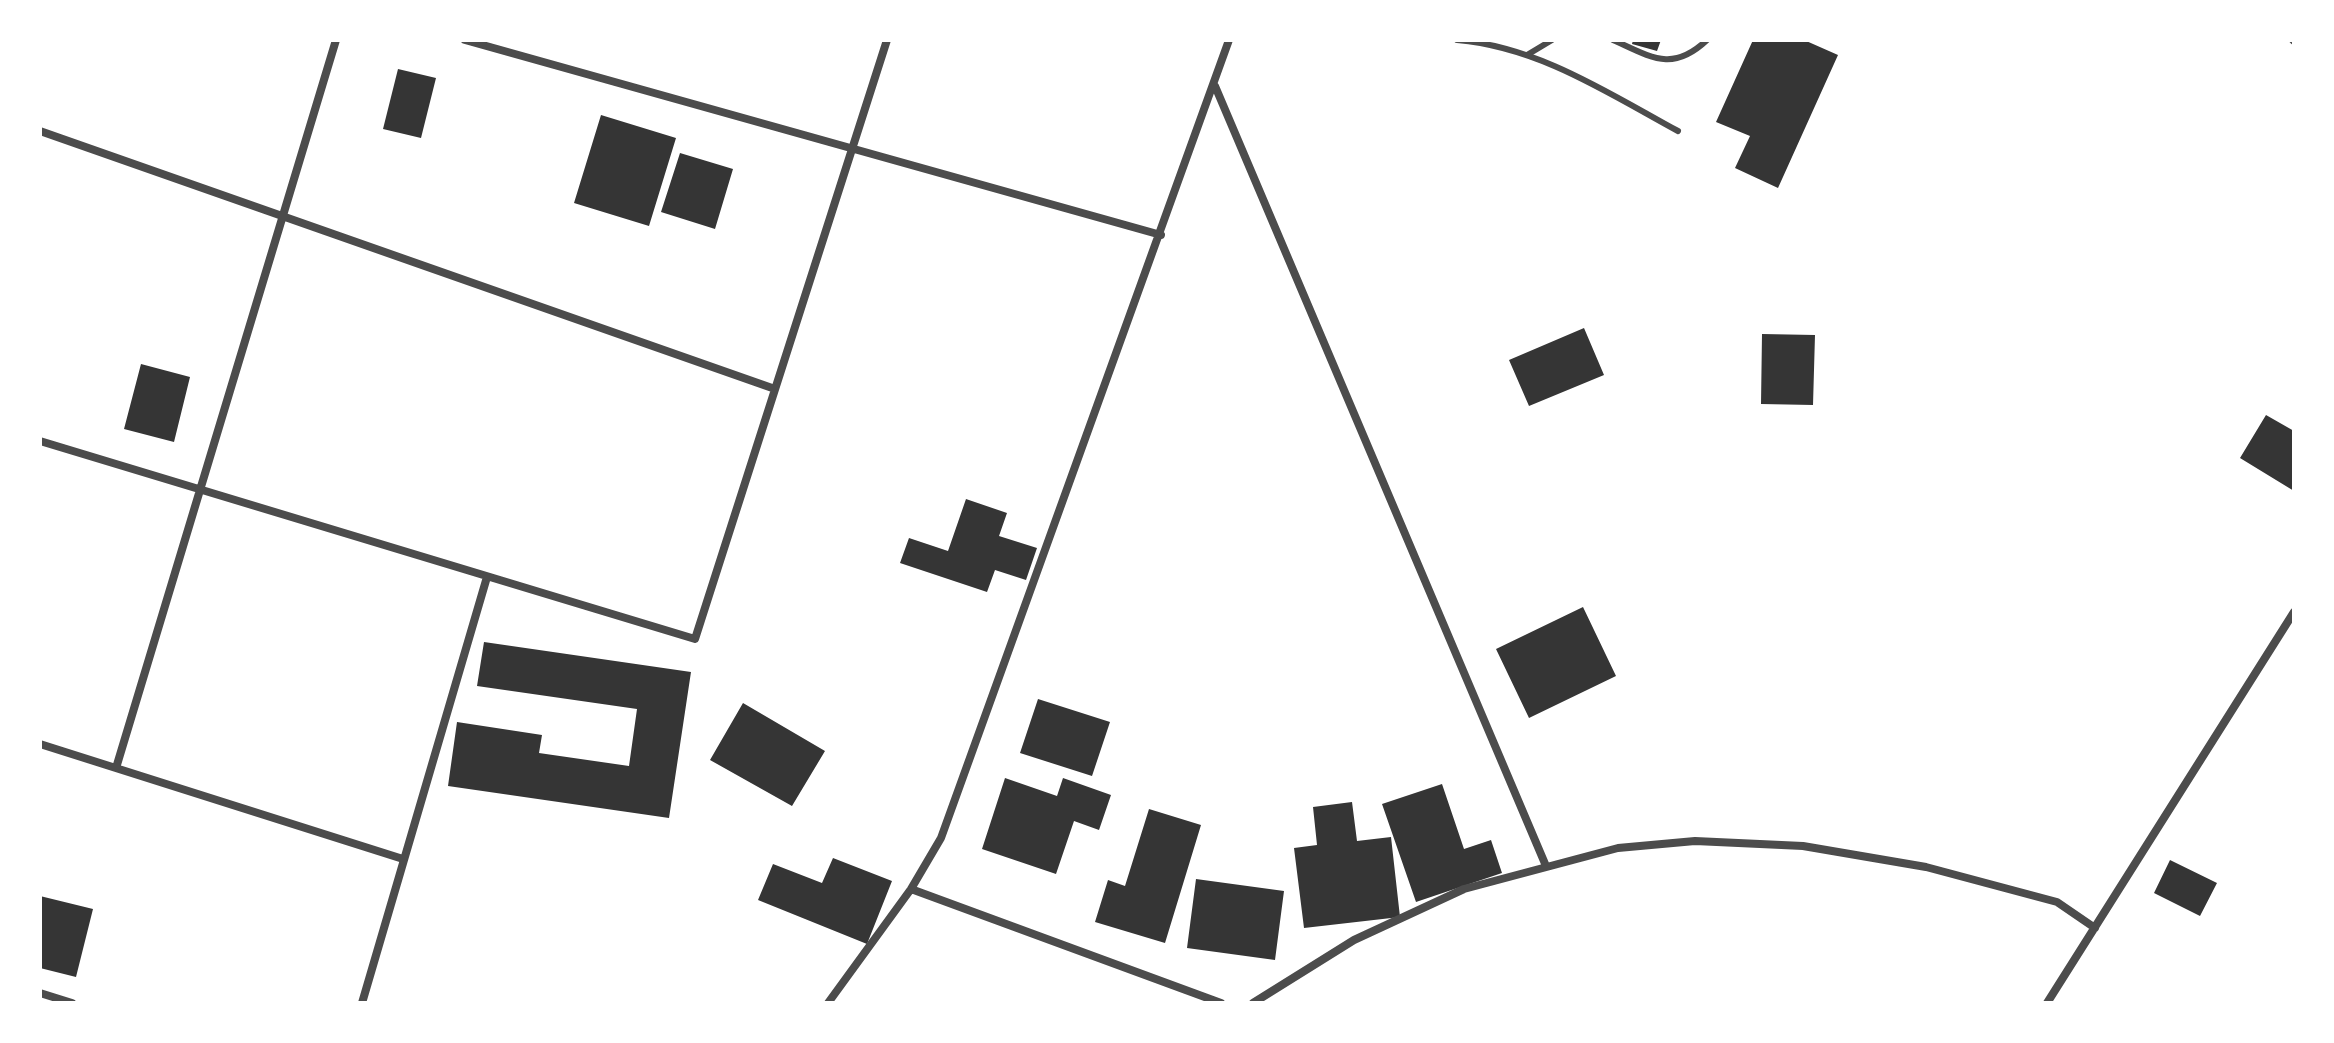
<!DOCTYPE html>
<html>
<head>
<meta charset="utf-8">
<style>
  body { margin:0 }
  #map { position:relative; width:2334px; height:1043px; overflow:hidden; background:#fff; font-family:"IBM Plex Sans",sans-serif }
  canvas { display:block }
  .frame { position:absolute; inset:0; border:42px solid #fff; pointer-events:none }
</style>
</head>
<body>
<div id="map">
<canvas width="2334" height="1043"></canvas>
<div class="frame"></div>
</div>
<script>
const ctx = document.querySelector('canvas').getContext('2d');
ctx.lineJoin = 'round';
function paint(path, color) { ctx.fillStyle = color; ctx.fill(path, 'evenodd'); }
function strokePath(path, color, width, dash) { ctx.strokeStyle = color; ctx.lineWidth = width; ctx.lineCap = dash ? 'butt' : 'round'; ctx.setLineDash(dash || []); ctx.stroke(path); }
paint(new Path2D(`
  M 1633,40 L 1661,40 L 1657,51 L 1632,44 Z
  M 1753,40 L 1804,40 L 1838,55 L 1778,188 L 1735,168 L 1750,136 L 1716,122 Z
  M 398,69 L 436,78 L 421,138 L 383,129 Z
  M 601,115 L 676,138 L 649,226 L 574,203 Z
  M 680,153 L 733,169 L 715,229 L 661,212 Z
  M 1584,328 L 1604,375 L 1529,406 L 1509,360 Z
  M 1762,334 L 1815,335 L 1813,405 L 1761,404 Z
  M 141,364 L 190,377 L 174,442 L 124,429 Z
  M 2266,415 L 2294,431 L 2294,491 L 2240,458 Z
  M 966,499 L 1007,513 L 999,536 L 1037,548 L 1026,580 L 995,570 L 987,592 L 900,563 L 909,538 L 948,551 Z
  M 1583,607 L 1616,676 L 1529,718 L 1496,649 Z
  M 484,642 L 691,672 L 669,818 L 448,786 L 457,722 L 542,735 L 539,753 L 629,766 L 637,709 L 477,686 Z
  M 1038,699 L 1110,722 L 1092,776 L 1020,753 Z
  M 743,703 L 825,751 L 792,806 L 710,760 Z
  M 1005,778 L 1057,796 L 1063,778 L 1111,795 L 1099,830 L 1074,821 L 1056,874 L 982,849 Z
  M 1442,784 L 1464,849 L 1491,840 L 1502,873 L 1416,902 L 1382,804 Z
  M 1352,802 L 1357,841 L 1391,837 L 1400,917 L 1304,928 L 1294,848 L 1317,845 L 1313,807 Z
  M 1149,809 L 1201,825 L 1165,943 L 1095,922 L 1108,880 L 1125,886 Z
  M 833,858 L 892,881 L 867,944 L 758,900 L 773,864 L 822,883 Z
  M 2170,860 L 2217,883 L 2200,916 L 2154,893 Z
  M 1196,879 L 1284,891 L 1275,960 L 1187,948 Z
  M 40,896 L 93,909 L 76,977 L 40,968 Z`), '#353535');
strokePath(new Path2D(`
  M 1457,40 C 1539,47 1608,93 1678,131
  M 1613,40 C 1651,57 1672,73 1707,40
  M 1527,55 L 1552,40`), '#4c4c4c', 6);
strokePath(new Path2D(`
  M 465,40 L 1161,235
  M 2293,40 L 2294,41
  M 1215,86 L 1546,866
  M 40,131 L 775,389
  M 40,441 L 695,639 L 887,40
  M 40,744 L 403,859
  M 116,768 L 336,40
  M 911,889 L 1221,1003
  M 40,993 L 72,1003
  M 362,1003 L 487,577
  M 828,1003 L 911,889 L 941,838 L 1229,40
  M 1253,1003 L 1354,940 L 1464,889 L 1618,848 L 1695,841 L 1803,846 L 1926,867 L 2057,902 L 2095,928
  M 2047,1003 L 2294,612`), '#4c4c4c', 8);
</script>
</body>
</html>
